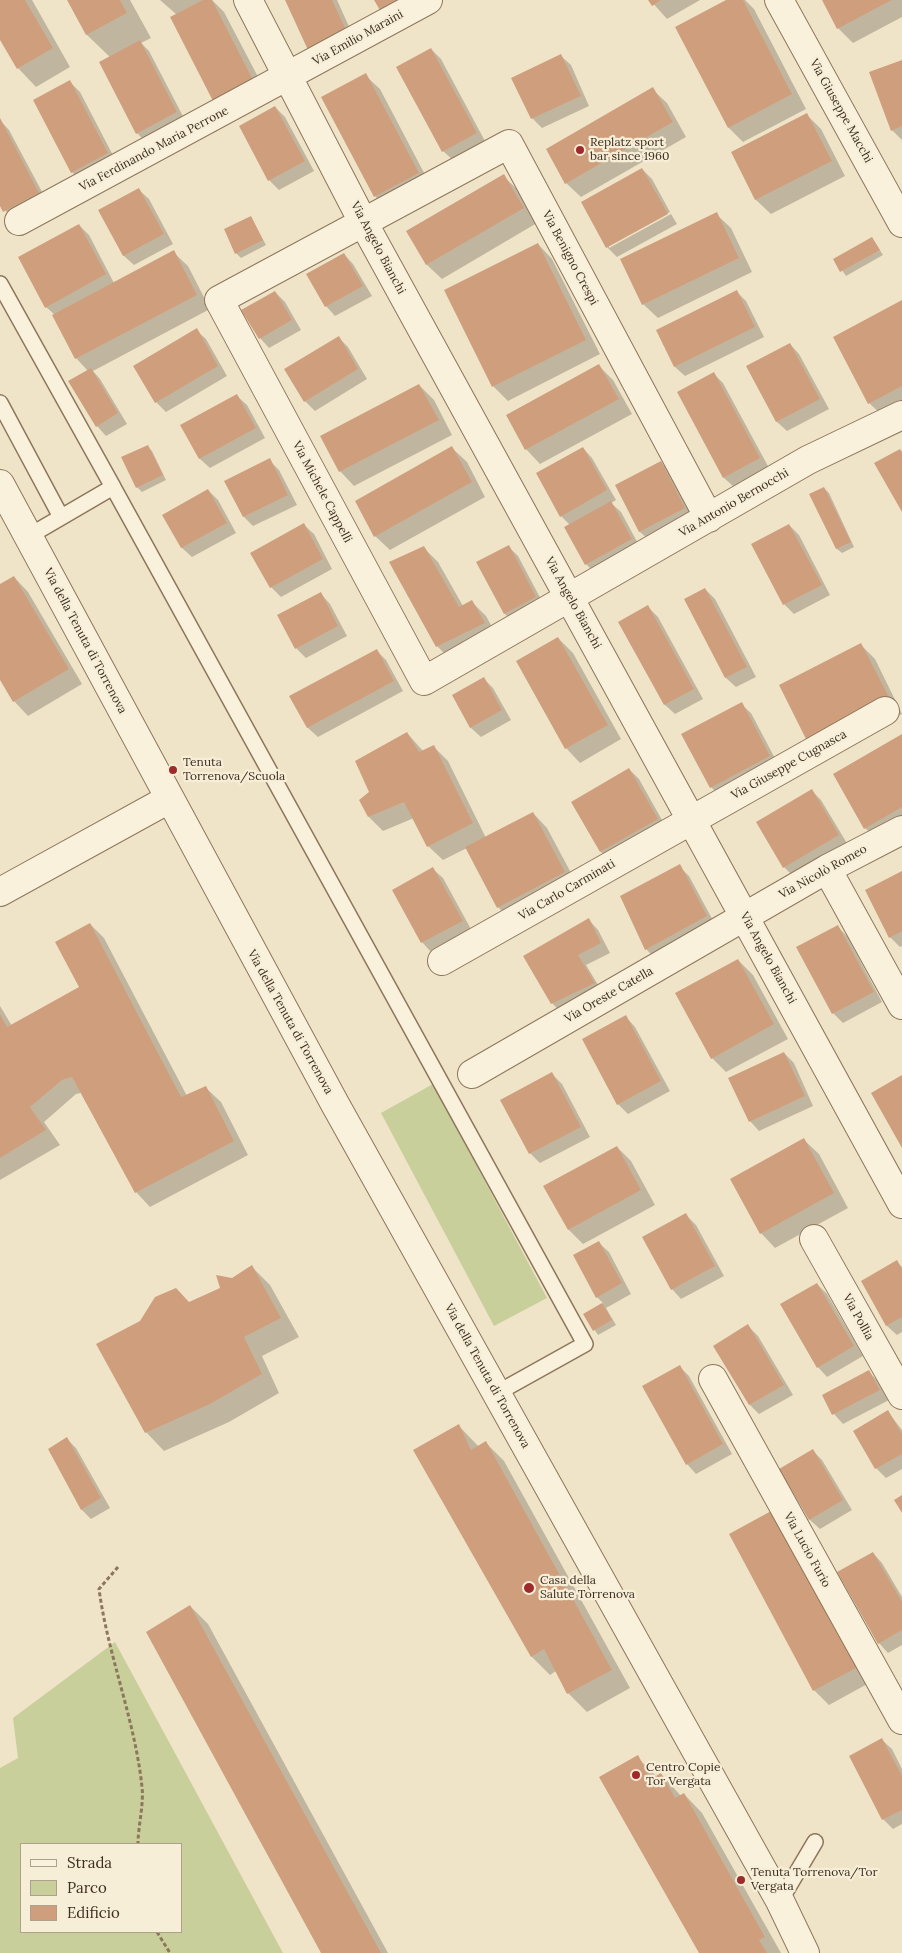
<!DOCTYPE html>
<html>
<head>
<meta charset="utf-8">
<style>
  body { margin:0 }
  #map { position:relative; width:902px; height:1953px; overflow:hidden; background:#f0e4c8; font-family:Lora,serif }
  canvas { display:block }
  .legend { position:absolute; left:20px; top:1843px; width:162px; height:90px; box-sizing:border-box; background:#f7eed8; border:1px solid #ada18e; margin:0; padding:6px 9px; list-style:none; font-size:15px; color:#3d2e20 }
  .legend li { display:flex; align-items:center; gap:10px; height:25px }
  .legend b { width:25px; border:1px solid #ada18e }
</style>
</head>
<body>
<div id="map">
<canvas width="902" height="1953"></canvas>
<ul class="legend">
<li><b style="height:6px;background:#faf1dc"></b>Strada</li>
<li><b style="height:14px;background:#c9cf9b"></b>Parco</li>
<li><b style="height:14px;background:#cf9f7d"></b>Edificio</li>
</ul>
</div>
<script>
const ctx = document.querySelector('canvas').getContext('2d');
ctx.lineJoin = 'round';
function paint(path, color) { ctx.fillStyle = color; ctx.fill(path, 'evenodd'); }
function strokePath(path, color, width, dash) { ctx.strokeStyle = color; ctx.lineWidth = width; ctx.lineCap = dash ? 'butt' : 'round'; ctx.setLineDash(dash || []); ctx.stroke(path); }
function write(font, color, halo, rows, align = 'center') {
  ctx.font = font + ' Lora,serif'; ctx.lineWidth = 4.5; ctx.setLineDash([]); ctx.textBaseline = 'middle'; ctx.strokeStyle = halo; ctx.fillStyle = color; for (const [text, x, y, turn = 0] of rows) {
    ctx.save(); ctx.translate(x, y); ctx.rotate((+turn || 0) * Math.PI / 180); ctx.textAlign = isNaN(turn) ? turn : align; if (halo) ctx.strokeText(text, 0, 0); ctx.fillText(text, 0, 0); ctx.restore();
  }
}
paint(new Path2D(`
  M 433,1084 L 547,1298 L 494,1326 L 381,1113 Z
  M 115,1642 L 283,1953 L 0,1953 L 0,1768 L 18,1758 L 13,1718 ZM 181,1844 L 181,1932 L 21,1932 L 21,1844 Z`), '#c9cf9b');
paint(new Path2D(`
  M 0,0 L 32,0 L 70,67 L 36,87 L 18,68 L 0,38 Z
  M 68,0 L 130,0 L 151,38 L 141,43 L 149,51 L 186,122 L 147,143 L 137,133 L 110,57 L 87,35 Z
  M 160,0 L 212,0 L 224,12 L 267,94 Z
  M 286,0 L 337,0 L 356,42 Z
  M 650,0 L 700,0 L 667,19 Z
  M 729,0 L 745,0 L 754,9 L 806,109 L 743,142 L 729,128 Z
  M 823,0 L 902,0 L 902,17 L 853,43 L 838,28 Z
  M 431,49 L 441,59 L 486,143 L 453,160 L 443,151 Z
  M 561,56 L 571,65 L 589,106 L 542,128 L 532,118 Z
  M 902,61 L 902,140 L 892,130 Z
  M 365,75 L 380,89 L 432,188 L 390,211 L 375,196 Z
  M 70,82 L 80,92 L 117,163 L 82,182 L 72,172 Z
  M 652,89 L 667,103 L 686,137 L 581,197 L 566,183 Z
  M 275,107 L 285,117 L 314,171 L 279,190 L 269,180 L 240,126 Z
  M 807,115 L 821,129 L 845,176 L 771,214 L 756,200 L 732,152 Z
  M 0,120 L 9,130 L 48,203 L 14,221 L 0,204 Z
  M 642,169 L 652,179 L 670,212 L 609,245 L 609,248 L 671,214 L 677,224 L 617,257 L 607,247 Z
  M 503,176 L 518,190 L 537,223 L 442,279 L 427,265 L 408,231 Z
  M 139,190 L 149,199 L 173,244 L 134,265 L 124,256 L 100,211 Z
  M 716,214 L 731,228 L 752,272 L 658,318 L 643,304 Z
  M 251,217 L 266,245 L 241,258 L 236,253 Z
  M 79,225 L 89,235 L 114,283 L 173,252 L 188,266 L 210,309 L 93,371 L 100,379 L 127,424 L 106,436 L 97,426 L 88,371 L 76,358 L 55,315 L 46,307 Z
  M 872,238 L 883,255 L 846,276 L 835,260 Z
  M 538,244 L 552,259 L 600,354 L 508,401 L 493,386 Z
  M 344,254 L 353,264 L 372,296 L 335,316 L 326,306 Z
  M 275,292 L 285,302 L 301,330 L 269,348 L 260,338 Z
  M 737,292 L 746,301 L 764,337 L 685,376 L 675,367 L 657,331 Z
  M 902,302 L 902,408 L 884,417 L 869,403 Z
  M 196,330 L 206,339 L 227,376 L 166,412 L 156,402 Z
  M 338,337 L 348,347 L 367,379 L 315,411 L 305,401 Z
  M 790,344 L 799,354 L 829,409 L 787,431 L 777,422 L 747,367 Z
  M 599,366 L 613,380 L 632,414 L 540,464 L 526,449 Z
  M 714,374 L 723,383 L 769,468 L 734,487 L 724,478 L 678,393 Z
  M 419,385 L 434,400 L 452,435 L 354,486 L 340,471 Z
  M 237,396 L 247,405 L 265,438 L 210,468 L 200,459 L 182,425 Z
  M 147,446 L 152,451 L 166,480 L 142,492 L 137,487 Z
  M 452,448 L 467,462 L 485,497 L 390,550 L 375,536 Z
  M 583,448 L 592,458 L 616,500 L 611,503 L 621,512 L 641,549 L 596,574 L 586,564 L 566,527 L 570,525 L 561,516 Z
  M 269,460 L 279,470 L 297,505 L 253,526 L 244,517 L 226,482 Z
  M 661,462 L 671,472 L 694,518 L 650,541 L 640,532 L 616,486 Z
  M 824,488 L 829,493 L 854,547 L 842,553 L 837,549 L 811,495 Z
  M 208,490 L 218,500 L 236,533 L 192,557 L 182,548 L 164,515 Z
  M 304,525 L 314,534 L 332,569 L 281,597 L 271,587 Z
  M 789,525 L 799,535 L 830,595 L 794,614 L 784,604 L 753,544 Z
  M 508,546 L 518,556 L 545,607 L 514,623 L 505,614 Z
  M 423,547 L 438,562 L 463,606 L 471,601 L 486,616 L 498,638 L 451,660 L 437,646 Z
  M 14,577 L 28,592 L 82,684 L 28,716 L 14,701 L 0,678 L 0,586 Z
  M 705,589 L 715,599 L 756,677 L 736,687 L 726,678 L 685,600 Z
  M 321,594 L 330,604 L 347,636 L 306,658 L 296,648 Z
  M 648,607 L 658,617 L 703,699 L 675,714 L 665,705 L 620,623 Z
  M 558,638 L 573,653 L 621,739 L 580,763 L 566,748 Z
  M 861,645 L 875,659 L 902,714 L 823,754 Z
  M 377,651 L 386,660 L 403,691 L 318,737 L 308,728 L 291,697 Z
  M 484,679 L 493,688 L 511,720 L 481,737 L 471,728 L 453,696 Z
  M 741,704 L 751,713 L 779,766 L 721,797 L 711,787 Z
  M 407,733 L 423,751 L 434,747 L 448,761 L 486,838 L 533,813 L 547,828 L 578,886 L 512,921 L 498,907 L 467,848 L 443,860 L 428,846 L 414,818 L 383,831 L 369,817 L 360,800 L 371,792 Z
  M 902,736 L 902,829 L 880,842 L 865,828 Z
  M 629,769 L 639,779 L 667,829 L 611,861 L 601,852 L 572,802 Z
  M 812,791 L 821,800 L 848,845 L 794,877 L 784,867 Z
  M 679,866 L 689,876 L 716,926 L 656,959 L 646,949 Z
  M 433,869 L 443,878 L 472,931 L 431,952 L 422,942 Z
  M 902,873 L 902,946 L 900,947 L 890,937 Z
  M 589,920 L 598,930 L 610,953 L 586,965 L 603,993 L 561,1013 L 552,1003 Z
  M 90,924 L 104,938 L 187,1096 L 206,1088 L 221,1102 L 248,1155 L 150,1207 L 136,1192 L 81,1093 L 76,1094 L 44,1122 L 60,1145 L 0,1180 L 0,1006 L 12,1026 L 80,987 Z
  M 838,927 L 847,936 L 882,1002 L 843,1023 L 833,1013 Z
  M 738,960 L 753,975 L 788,1039 L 726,1072 L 712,1058 Z
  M 626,1017 L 635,1027 L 670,1091 L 628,1114 L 618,1104 Z
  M 784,1053 L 794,1063 L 813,1106 L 759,1131 L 750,1121 Z
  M 552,1074 L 562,1084 L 590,1137 L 540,1163 L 530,1153 Z
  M 804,1140 L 819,1154 L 848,1208 L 775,1248 L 761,1233 Z
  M 617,1147 L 631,1161 L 655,1205 L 583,1244 L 569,1230 L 545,1186 Z
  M 686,1215 L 696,1225 L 724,1276 L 681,1299 L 672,1289 Z
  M 599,1243 L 609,1252 L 631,1294 L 606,1308 L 616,1325 L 598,1335 L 584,1314 L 603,1303 L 597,1297 Z
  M 897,1262 L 902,1267 L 902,1332 L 897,1335 L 887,1326 L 862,1282 Z
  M 252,1267 L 270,1285 L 299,1337 L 262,1356 L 279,1393 L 229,1422 L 164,1451 L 146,1432 L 190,1303 L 221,1289 Z
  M 817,1284 L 827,1294 L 863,1356 L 827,1377 L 818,1367 Z
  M 748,1326 L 758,1336 L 793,1395 L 759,1414 L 750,1405 L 715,1346 Z
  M 680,1367 L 689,1376 L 732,1454 L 696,1474 L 687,1464 Z
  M 868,1371 L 878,1381 L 889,1400 L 843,1424 L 834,1414 L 824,1395 Z
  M 888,1412 L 902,1430 L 902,1469 L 886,1478 L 876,1468 Z
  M 459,1426 L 479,1447 L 486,1443 L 504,1461 L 630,1688 L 587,1712 L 568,1693 L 556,1671 L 550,1675 L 532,1657 L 415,1450 Z
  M 67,1439 L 76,1448 L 110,1508 L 91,1519 L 82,1510 L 50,1449 Z
  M 813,1451 L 822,1460 L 852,1510 L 820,1529 L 810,1520 L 781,1470 Z
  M 730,1534 L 871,1682 L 829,1705 L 814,1690 Z
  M 873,1553 L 882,1563 L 902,1597 L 902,1645 L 888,1653 L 879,1643 Z
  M 190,1606 L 208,1624 L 388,1953 L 322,1953 Z
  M 882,1740 L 892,1749 L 902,1769 L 902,1824 L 893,1829 L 883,1819 Z
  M 637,1757 L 657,1777 L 661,1774 L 681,1796 L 684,1794 L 702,1813 L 781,1953 L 701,1953 Z`), '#0003');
paint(new Path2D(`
  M 0,0 L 25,0 L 53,48 L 17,69 L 0,40 Z
  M 67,0 L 120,0 L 127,13 L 86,35 Z
  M 203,0 L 212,0 L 253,80 L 213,101 L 170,17 Z
  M 285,0 L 332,0 L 347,32 L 308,50 Z
  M 374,0 L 402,0 L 381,12 Z
  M 648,0 L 661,0 L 652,6 Z
  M 726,0 L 743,0 L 792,94 L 728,128 L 675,27 Z
  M 822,0 L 892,0 L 837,29 Z
  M 140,40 L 177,112 L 136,134 L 99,62 Z
  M 431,48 L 477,133 L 442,152 L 396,67 Z
  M 561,54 L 581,96 L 531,119 L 511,78 Z
  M 902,60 L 902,126 L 891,131 L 869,72 Z
  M 366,73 L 419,173 L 374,197 L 321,97 Z
  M 70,80 L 108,153 L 71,173 L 33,100 Z
  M 653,87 L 673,122 L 565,184 L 546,149 Z
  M 275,106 L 305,161 L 268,181 L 239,126 Z
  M 807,113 L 832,161 L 755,200 L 731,152 Z
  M 0,118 L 39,193 L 3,212 L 0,206 Z
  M 642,168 L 668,214 L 606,248 L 581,202 Z
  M 504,174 L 524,208 L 426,265 L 406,231 Z
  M 139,188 L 164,234 L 123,256 L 98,210 Z
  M 717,212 L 739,258 L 642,305 L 620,259 Z
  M 251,216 L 263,240 L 235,254 L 224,229 Z
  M 79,224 L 106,274 L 45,308 L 18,257 Z
  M 872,237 L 880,250 L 840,272 L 833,259 Z
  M 538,243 L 586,340 L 492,387 L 444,290 Z
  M 174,250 L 197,295 L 75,359 L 52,315 Z
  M 344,253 L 363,286 L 325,307 L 306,274 Z
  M 737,290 L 755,327 L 674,367 L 656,330 Z
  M 275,291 L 292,320 L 259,339 L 241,310 Z
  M 902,300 L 902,386 L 868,404 L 833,337 Z
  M 197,328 L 218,366 L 155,403 L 133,366 Z
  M 339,336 L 358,369 L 304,402 L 284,369 Z
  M 790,343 L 820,399 L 776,422 L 746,366 Z
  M 599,364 L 619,399 L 525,450 L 506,415 Z
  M 91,368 L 118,413 L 96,427 L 68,381 Z
  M 714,372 L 760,458 L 723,478 L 677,392 Z
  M 419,384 L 439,420 L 339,472 L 320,436 Z
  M 237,394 L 256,428 L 199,459 L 180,425 Z
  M 148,445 L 163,475 L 136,488 L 121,457 Z
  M 452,446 L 472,482 L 374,537 L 355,501 Z
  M 583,447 L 607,490 L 560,517 L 536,473 Z
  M 900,449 L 902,452 L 902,512 L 874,463 Z
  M 270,458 L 288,495 L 243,517 L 224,481 Z
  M 661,461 L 685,508 L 639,532 L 615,485 Z
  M 824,487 L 851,542 L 836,549 L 809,494 Z
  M 208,489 L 227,523 L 181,548 L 162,515 Z
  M 611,501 L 632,539 L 585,565 L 564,527 Z
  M 304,523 L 323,559 L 270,588 L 250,553 Z
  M 789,524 L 822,585 L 783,605 L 751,544 Z
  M 509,545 L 536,597 L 504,614 L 476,562 Z
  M 424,546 L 459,607 L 472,600 L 485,623 L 436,647 L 389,562 Z
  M 14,576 L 69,669 L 13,702 L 0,680 L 0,584 Z
  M 705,588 L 747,667 L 725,678 L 684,599 Z
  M 321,592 L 338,626 L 295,649 L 277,615 Z
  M 648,605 L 694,689 L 664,705 L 618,622 Z
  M 558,637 L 608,725 L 565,749 L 516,661 Z
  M 861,643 L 890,699 L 807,741 L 779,685 Z
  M 377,649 L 394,681 L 307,728 L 289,696 Z
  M 484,677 L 502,710 L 470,728 L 452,695 Z
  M 742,702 L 770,756 L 710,788 L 681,734 Z
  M 407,732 L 419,752 L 434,745 L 473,823 L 427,847 L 404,802 L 368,817 L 359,800 L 369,792 L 355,761 Z
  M 902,734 L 902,807 L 864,829 L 833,774 Z
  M 629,768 L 658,819 L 600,852 L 571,802 Z
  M 812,789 L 839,835 L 783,868 L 756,822 Z
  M 533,812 L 565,872 L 497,908 L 465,847 Z
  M 680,864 L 707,916 L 645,950 L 620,896 Z
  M 433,867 L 463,921 L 421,943 L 392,890 Z
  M 902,871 L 902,931 L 889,938 L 865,890 Z
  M 589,918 L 601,943 L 578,955 L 595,983 L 551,1004 L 523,956 Z
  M 90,923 L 181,1097 L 206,1086 L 234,1141 L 135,1193 L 72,1077 L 62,1080 L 30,1107 L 46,1130 L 0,1158 L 0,1014 L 7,1027 L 79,987 L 55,942 Z
  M 838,925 L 874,992 L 832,1014 L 796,947 Z
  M 738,959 L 774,1024 L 711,1059 L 675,993 Z
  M 626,1015 L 661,1081 L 617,1105 L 582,1039 Z
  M 784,1052 L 805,1096 L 749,1122 L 728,1078 Z
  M 552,1072 L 581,1127 L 529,1154 L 500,1100 Z
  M 902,1075 L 902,1148 L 871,1093 Z
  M 804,1138 L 834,1193 L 760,1234 L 730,1179 Z
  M 617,1146 L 641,1190 L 568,1230 L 543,1186 Z
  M 686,1213 L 715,1266 L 671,1290 L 642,1237 Z
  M 599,1241 L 622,1283 L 596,1298 L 573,1255 Z
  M 897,1260 L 902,1269 L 902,1317 L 886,1326 L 861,1281 Z
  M 252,1265 L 281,1318 L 244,1337 L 262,1374 L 210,1404 L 145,1433 L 96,1344 L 140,1321 L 155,1297 L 176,1288 L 189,1302 L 220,1288 L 216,1275 L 232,1278 Z
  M 817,1283 L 854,1346 L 817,1368 L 780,1304 Z
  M 602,1303 L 612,1320 L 593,1331 L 583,1314 Z
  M 748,1324 L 784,1385 L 749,1405 L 713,1346 Z
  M 680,1365 L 723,1444 L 686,1465 L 642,1386 Z
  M 869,1370 L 880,1390 L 832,1415 L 822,1395 Z
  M 888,1410 L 902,1434 L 902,1454 L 875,1469 L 853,1431 Z
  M 459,1424 L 471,1450 L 486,1441 L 612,1670 L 567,1694 L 544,1649 L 531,1657 L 413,1450 Z
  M 67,1437 L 101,1498 L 81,1510 L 48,1449 Z
  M 813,1449 L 843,1500 L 809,1520 L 779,1469 Z
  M 902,1495 L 902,1513 L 894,1500 Z
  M 773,1510 L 858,1667 L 813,1691 L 729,1534 Z
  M 873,1552 L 902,1602 L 902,1630 L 878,1644 L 837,1572 Z
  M 190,1605 L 381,1953 L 321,1953 L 146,1632 Z
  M 882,1738 L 902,1776 L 902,1810 L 882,1820 L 849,1756 Z
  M 638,1755 L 651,1779 L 661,1773 L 675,1798 L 684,1793 L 765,1937 L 759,1940 L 767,1953 L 699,1953 L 599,1777 Z`), '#cf9f7d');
const service = new Path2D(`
  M 0,284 L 113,487
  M 0,403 L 61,517
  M 29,536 L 113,487 L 585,1344 L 497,1393
  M 780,1901 L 815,1842`);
const minor = new Path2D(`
  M 248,0 L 363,222 L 902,1204
  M 779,0 L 902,223
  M 19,221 L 428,0
  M 0,484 L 335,1104 L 780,1901 L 805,1953
  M 709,518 L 509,144 L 219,300 L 424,681 L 808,460 L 902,415
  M 827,869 L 902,1005
  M 0,892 L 169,799
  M 442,961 L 885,711
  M 472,1074 L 827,869 L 902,830
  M 814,1239 L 902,1395
  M 713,1379 L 902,1720`);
strokePath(service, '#8d765c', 18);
strokePath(minor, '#8d765c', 30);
strokePath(new Path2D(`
  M 118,1567 L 99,1589 C 108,1656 135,1720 142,1787 C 144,1805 138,1826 138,1844
  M 157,1932 L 170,1953`), '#8d765c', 3, [4, 2.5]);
strokePath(service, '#faf1dc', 15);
strokePath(minor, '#faf1dc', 28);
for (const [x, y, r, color] of [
  [580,150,5,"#9e2a2b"],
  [173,770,5,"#9e2a2b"],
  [529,1588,6,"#9e2a2b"],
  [636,1775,5,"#9e2a2b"],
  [741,1880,5,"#9e2a2b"]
]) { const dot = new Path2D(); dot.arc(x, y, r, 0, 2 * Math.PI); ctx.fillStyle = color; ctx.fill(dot); strokePath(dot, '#f7eed8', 2); }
write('12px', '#3d2e20', '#f7eed8', [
  ["Via Emilio Maraini",358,38,-29],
  ["Via Giuseppe Macchi",841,111,61],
  ["Via Ferdinando Maria Perrone",154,149,-28],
  ["Via Angelo Bianchi",378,248,62],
  ["Via Benigno Crespi",570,258,62],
  ["Via Michele Cappelli",322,492,62],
  ["Via Antonio Bernocchi",734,503,-30],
  ["Via Angelo Bianchi",573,603,61],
  ["Via della Tenuta di Torrenova",85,641,62],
  ["Via Giuseppe Cugnasca",789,765,-29],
  ["Via Nicolò Romeo",823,872,-29],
  ["Via Carlo Carminati",567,890,-30],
  ["Via Angelo Bianchi",768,958,61],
  ["Via Oreste Catella",609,995,-30],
  ["Via della Tenuta di Torrenova",290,1022,61],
  ["Via Pollia",858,1317,61],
  ["Via della Tenuta di Torrenova",487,1376,61],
  ["Via Lucio Furio",807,1550,61]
]);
write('12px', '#3d2e20', '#f7eed8', [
  ["Replatz sport",590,143],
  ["bar since 1960",590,157],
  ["Tenuta",183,763],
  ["Torrenova/Scuola",183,777],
  ["Casa della",540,1581],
  ["Salute Torrenova",540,1595],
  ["Centro Copie",646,1768],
  ["Tor Vergata",646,1782],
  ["Tenuta Torrenova/Tor",751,1873],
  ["Vergata",751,1887]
], 'left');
</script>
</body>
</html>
